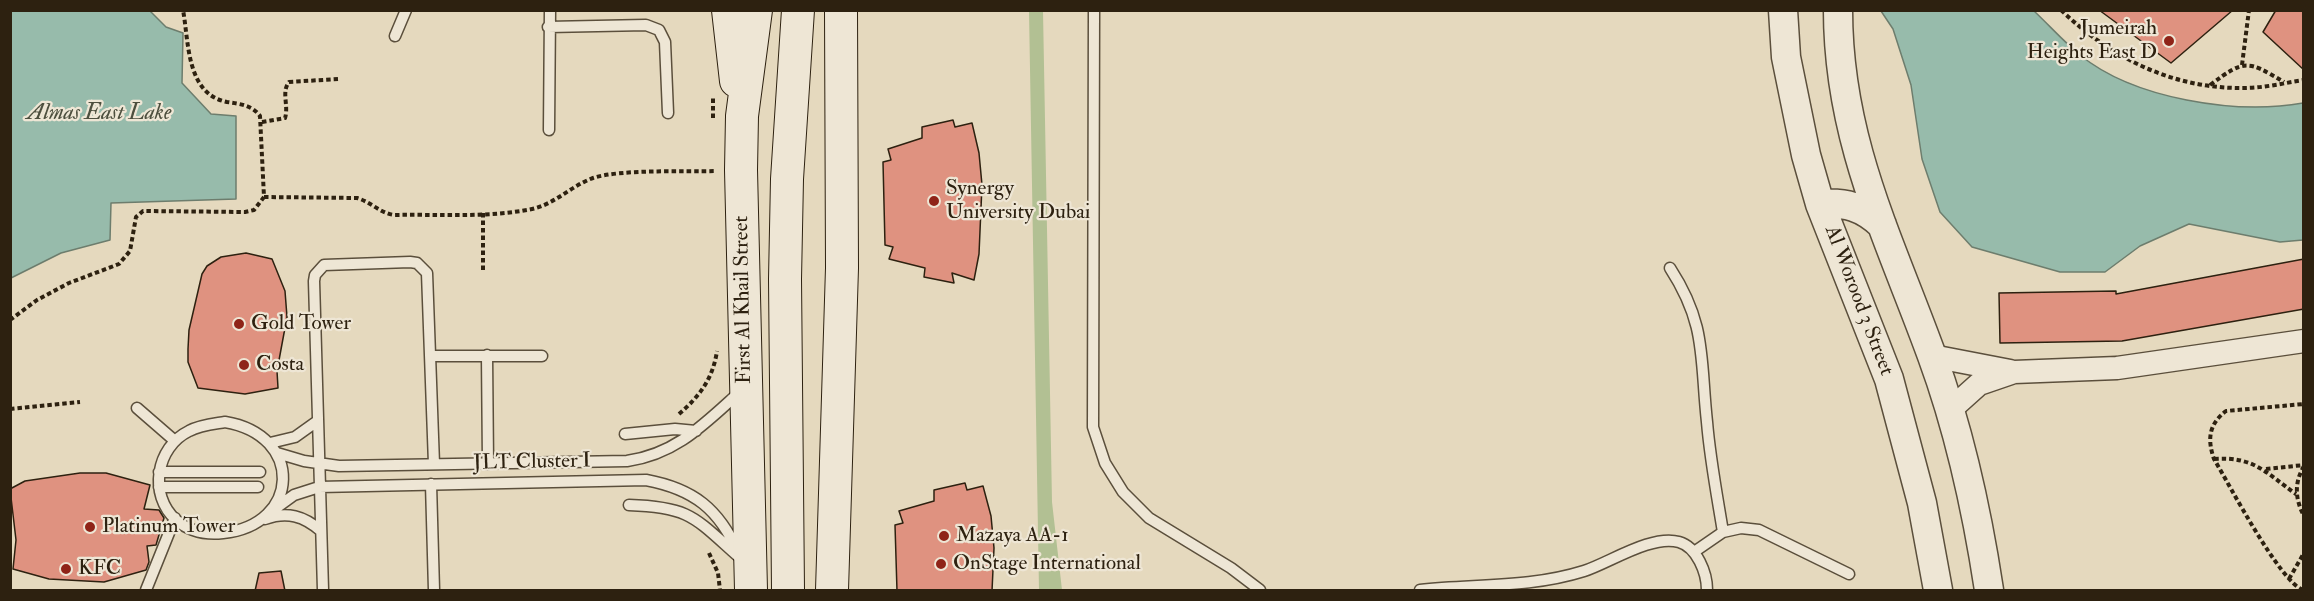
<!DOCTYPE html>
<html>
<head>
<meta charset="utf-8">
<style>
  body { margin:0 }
  #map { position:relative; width:2314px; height:601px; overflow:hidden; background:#e5d9be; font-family:"IM FELL Double Pica",serif }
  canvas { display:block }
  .frame { position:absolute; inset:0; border:12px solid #2d2110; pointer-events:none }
</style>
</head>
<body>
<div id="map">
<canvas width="2314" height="601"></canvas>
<div class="frame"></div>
</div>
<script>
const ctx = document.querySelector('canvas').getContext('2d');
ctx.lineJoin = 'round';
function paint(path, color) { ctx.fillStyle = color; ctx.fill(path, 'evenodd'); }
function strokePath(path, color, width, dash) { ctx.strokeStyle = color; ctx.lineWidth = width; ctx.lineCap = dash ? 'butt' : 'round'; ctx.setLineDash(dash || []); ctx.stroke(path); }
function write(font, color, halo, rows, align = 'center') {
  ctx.font = font + ' "IM FELL Double Pica",serif'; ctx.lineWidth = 4.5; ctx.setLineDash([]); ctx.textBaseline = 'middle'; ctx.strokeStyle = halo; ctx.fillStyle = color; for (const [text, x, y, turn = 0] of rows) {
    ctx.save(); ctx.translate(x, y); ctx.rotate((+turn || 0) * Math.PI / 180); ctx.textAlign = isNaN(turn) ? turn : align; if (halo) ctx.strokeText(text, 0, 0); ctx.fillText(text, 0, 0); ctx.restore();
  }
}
paint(new Path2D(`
  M 1029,11 L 1043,11 L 1052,502 L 1062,590 L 1039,590 Z`), '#b2c093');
const water = new Path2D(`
  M 11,10 L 150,11 L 166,27 L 183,33 L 182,83 L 211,114 L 236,116 L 236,199 L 111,203 L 110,240 L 61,253 L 11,278 Z
  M 1881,11 L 2034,11 C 2049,25 2064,42 2080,55 C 2134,99 2236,115 2303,103 L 2303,240 L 2280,242 L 2189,224 L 2140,246 L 2105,272 L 2060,272 L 1972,247 L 1940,212 L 1922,159 L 1911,85 L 1893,29 Z`);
paint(water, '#97bbab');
strokePath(water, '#6d7d6d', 1.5);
const building = new Path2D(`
  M 2099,10 L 2233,10 L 2171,63 Z
  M 2276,10 L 2304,10 L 2304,70 L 2263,32 Z
  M 953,120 L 955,127 L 972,123 L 979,153 L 982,185 L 979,254 L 974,280 L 952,273 L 954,283 L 924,277 L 925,268 L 889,259 L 893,247 L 885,245 L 883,162 L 891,160 L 888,149 L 922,138 L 922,127 Z
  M 246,253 L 272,259 L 285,291 L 287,317 L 277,371 L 278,388 L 245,394 L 198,388 L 188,362 L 188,349 L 189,330 L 202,274 L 207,266 L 221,257 Z
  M 2304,259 L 2304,309 L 2122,341 L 2000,343 L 1999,293 L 2116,291 L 2116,294 Z
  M 80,473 L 106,473 L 150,485 L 144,509 L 159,510 L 164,518 L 156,545 L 147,546 L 149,562 L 146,570 L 104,582 L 49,579 L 13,569 L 16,540 L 10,489 L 25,481 Z
  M 965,483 L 967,490 L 983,486 L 991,516 L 994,548 L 992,591 L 897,591 L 895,525 L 903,523 L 899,511 L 934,501 L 934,490 Z
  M 281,571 L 285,591 L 255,591 L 259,573 Z`);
paint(building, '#df9280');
strokePath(building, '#2d2110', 1.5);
const service = new Path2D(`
  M 1094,10 L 1093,427 L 1105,463 L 1123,492 L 1149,518 L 1231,568 L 1260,590
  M 548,27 L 646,25 L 659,30 L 665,42 L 668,113
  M 395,36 L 406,10
  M 549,130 L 550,10
  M 1670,268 C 1707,325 1700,358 1707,422 C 1710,459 1717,495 1723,532
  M 487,355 L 488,464
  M 430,356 L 542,356
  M 137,408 L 175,441
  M 225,422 C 304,435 301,525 223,533 C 205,535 190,532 176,520 C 148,495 156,447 189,431 C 200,425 213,424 225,422 Z
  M 625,434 L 675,429 L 696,431
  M 270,443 L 295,437 L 316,422
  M 277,453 L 304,461 L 339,466 L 627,461 C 677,454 705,423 742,390
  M 159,472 L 260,472
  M 431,484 L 434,590
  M 159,487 L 258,487
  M 629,505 C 690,507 694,517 738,556
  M 272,511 L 294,495 L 319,487 L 646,480 C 694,489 719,509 739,554
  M 265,519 C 287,511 304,516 321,531
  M 1694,552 L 1723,532 L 1741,528 L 1759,530 L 1849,574
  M 146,590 L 175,518
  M 323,590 L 314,281 L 315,275 L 324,265 L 410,262 L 417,263 L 427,273 L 434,464
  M 1420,590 C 1475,584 1530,588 1584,571 C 1609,563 1652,534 1679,542 C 1697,547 1707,573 1707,590`);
const minor = new Path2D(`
  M 1932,356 L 2010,371
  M 1950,410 L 1979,384 L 2014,372 L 2117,368 L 2304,341`);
const tertiary = new Path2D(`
  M 1783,10 L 1786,57 L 1806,155 L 1820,204 L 1889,379 L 1922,503 L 1938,590
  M 1838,10 C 1838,140 1889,238 1932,356 C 1960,432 1977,511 1989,590
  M 1820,204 C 1846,202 1863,207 1882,225`);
const secondary = new Path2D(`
  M 728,10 L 736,81
  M 751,590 L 741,170 L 742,116 L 756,10
  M 788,590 L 785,279 L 787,179 L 798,10
  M 832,590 L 842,268 L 841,10`);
strokePath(service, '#5b4f3c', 13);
strokePath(minor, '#5b4f3c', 25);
strokePath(tertiary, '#5b4f3c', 31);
strokePath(secondary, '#2d2110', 34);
strokePath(new Path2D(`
  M 2061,10 C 2111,58 2173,89 2244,88 C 2264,88 2284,83 2304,80
  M 2242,65 L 2249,10
  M 2210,85 C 2245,59 2247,60 2284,82
  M 713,118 L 713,96
  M 262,122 L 285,118 C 289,106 281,92 289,82 L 338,79
  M 264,197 L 357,198 C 371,202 380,213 394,215 C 439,214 488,218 532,209 C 555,204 571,186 593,178 C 621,169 684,172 716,171
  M 483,213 L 483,272
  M 10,320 L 37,300 L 69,283 L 119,264 L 130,251 L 136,217 L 143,211 L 245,212 L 254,210 L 264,197 L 260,116 C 252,105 240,104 227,102 C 186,94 189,42 183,10
  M 10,409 L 80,402
  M 679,414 C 700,396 713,378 717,351
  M 2214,459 C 2254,456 2266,473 2296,494
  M 2304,466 C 2294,483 2295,499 2304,516
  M 2266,469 L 2304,465
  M 709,553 L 718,573 L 720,590
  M 2289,579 L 2304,553
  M 2303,590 C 2280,582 2229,484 2214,459 C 2207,439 2209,424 2226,411 L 2304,404`), '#2d2110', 4, [4.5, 3]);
strokePath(service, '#eee6d5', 10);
strokePath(minor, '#eee6d5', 22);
strokePath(tertiary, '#eee6d5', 28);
strokePath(secondary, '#eee6d5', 32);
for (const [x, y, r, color] of [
  [2169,41,6,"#8f2418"],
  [934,201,6,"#8f2418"],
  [239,324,6,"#8f2418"],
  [244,365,6,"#8f2418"],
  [90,527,6,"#8f2418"],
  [944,536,6,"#8f2418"],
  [941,564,6,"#8f2418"],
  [66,569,6,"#8f2418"]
]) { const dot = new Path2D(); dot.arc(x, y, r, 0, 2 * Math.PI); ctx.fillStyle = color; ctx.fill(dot); strokePath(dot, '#eee6d5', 2); }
write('21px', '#2d2110', '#eee6d5', [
  ["Jumeirah",2157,29,"right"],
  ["Heights East D",2157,53,"right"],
  ["Synergy",946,189],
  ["University Dubai",946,213],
  ["Gold Tower",251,324],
  ["Costa",256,365],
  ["Platinum Tower",102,527],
  ["Mazaya AA-1",956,536],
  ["OnStage International",953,564],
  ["KFC",78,569]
], 'left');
write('21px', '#2d2110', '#eee6d5', [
  ["First Al Khail Street",744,300,-91],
  ["Al Worood 3 Street",1858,301,69],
  ["JLT Cluster I",532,463,-1]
]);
write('italic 22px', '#4d4f3e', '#eee6d5', [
  ["Almas East Lake",99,114]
]);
</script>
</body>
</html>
